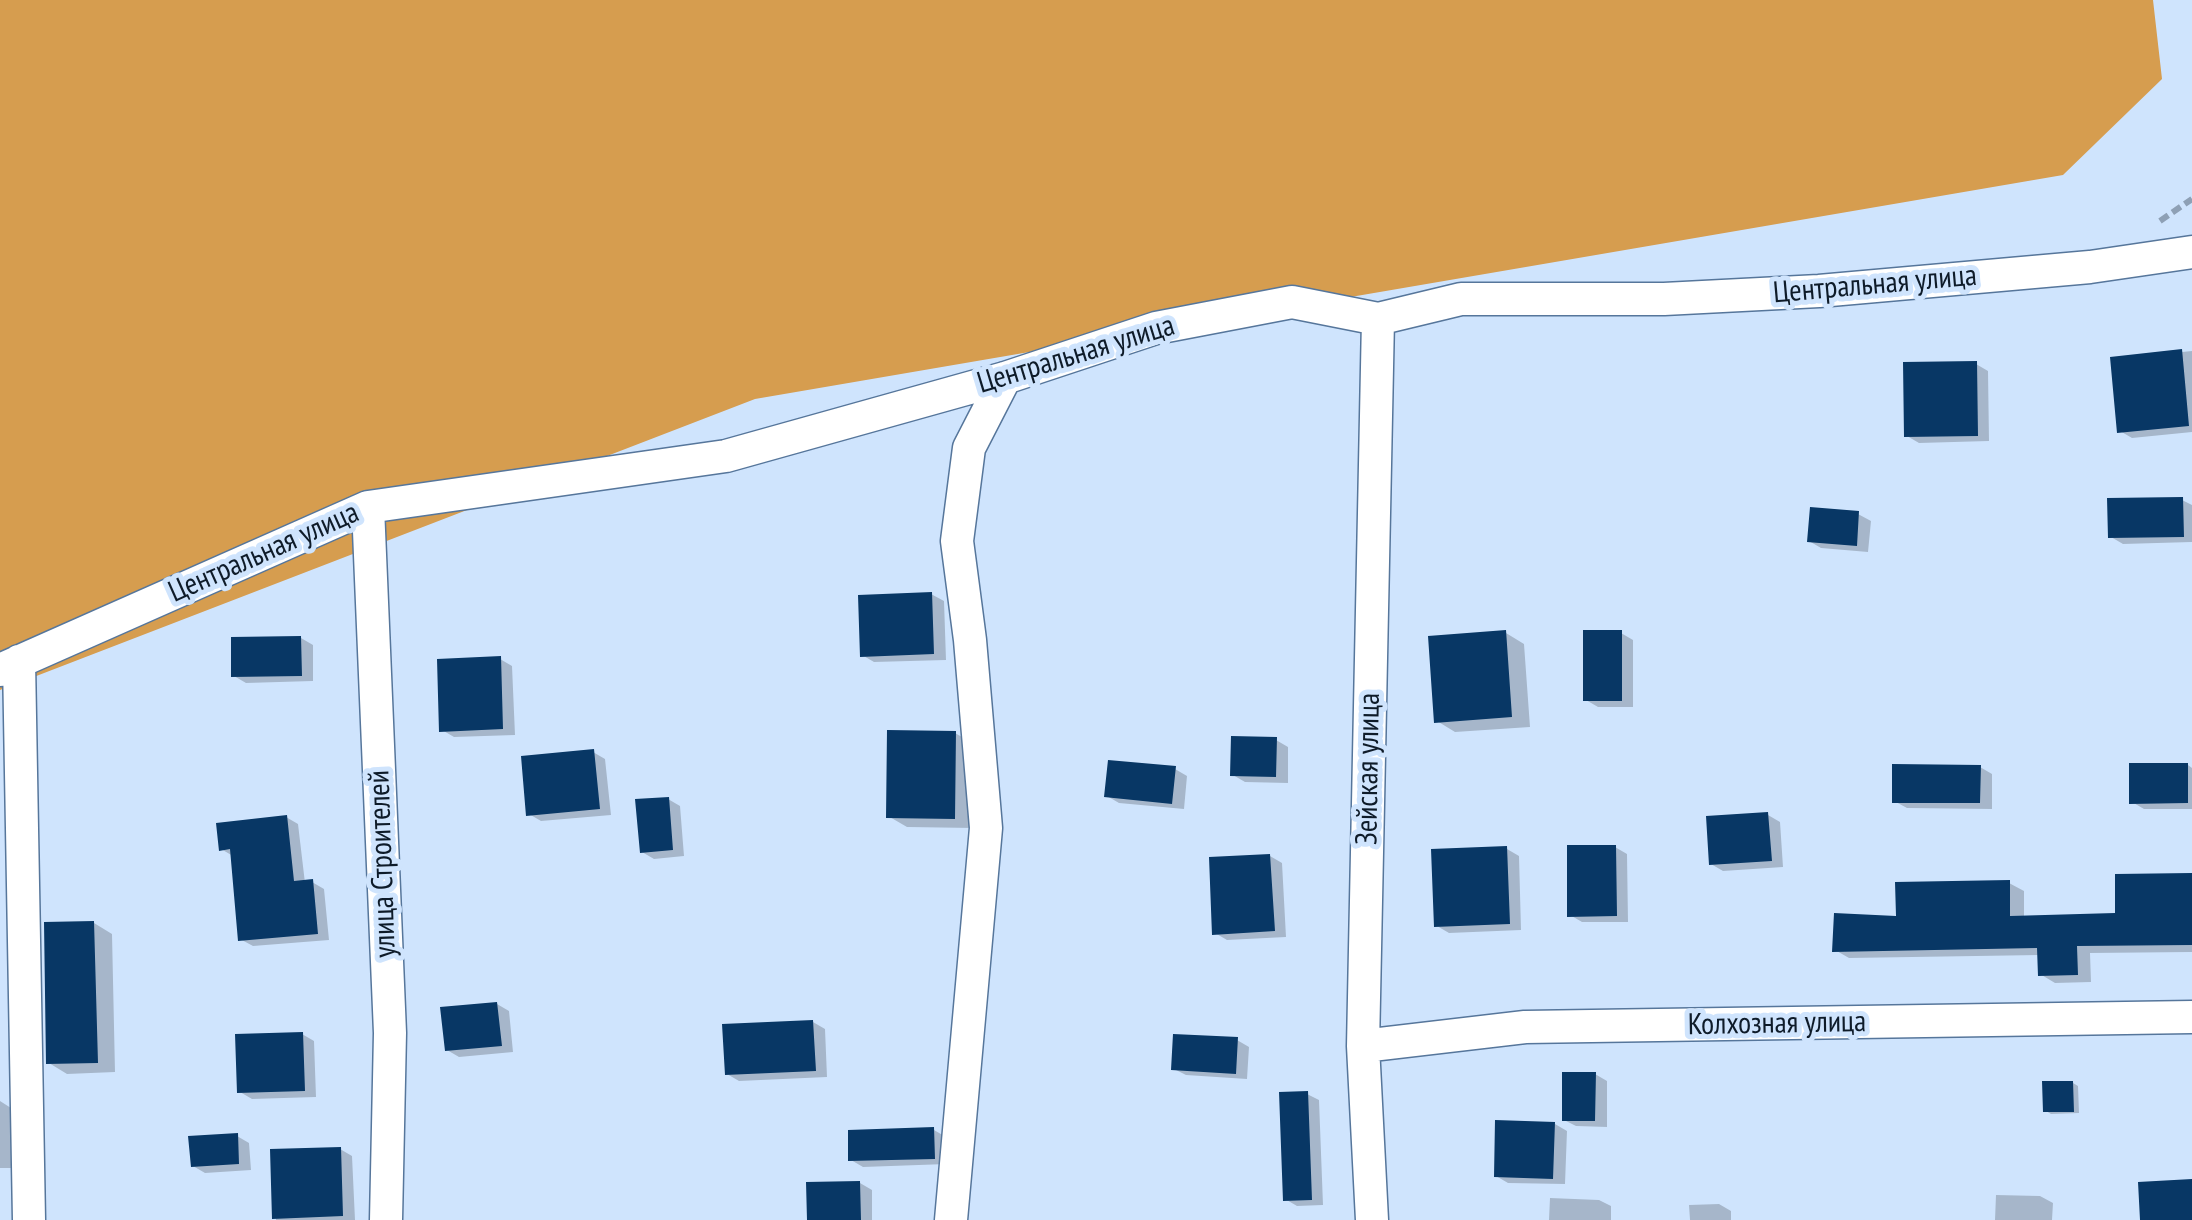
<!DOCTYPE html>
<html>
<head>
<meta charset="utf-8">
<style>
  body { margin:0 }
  canvas { display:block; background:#cfe4fd }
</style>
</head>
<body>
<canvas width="2192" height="1220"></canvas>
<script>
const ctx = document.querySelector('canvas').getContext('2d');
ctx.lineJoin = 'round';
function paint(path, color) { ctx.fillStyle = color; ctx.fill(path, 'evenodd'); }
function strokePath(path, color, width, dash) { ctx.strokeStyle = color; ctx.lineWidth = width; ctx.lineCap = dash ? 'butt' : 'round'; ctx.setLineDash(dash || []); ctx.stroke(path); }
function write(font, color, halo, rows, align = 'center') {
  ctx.font = font + ' "PT Sans Narrow",sans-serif'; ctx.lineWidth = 10; ctx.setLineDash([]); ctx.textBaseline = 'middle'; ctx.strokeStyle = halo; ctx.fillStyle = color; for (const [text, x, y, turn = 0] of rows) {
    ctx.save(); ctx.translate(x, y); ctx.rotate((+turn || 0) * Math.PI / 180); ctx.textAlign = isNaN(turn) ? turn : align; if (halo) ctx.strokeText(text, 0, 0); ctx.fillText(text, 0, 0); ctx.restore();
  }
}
paint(new Path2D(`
  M 0,0 L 2153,0 L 2162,79 L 2063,175 L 755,399 L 0,690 Z`), '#d69d4f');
paint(new Path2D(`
  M 2192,351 L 2192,432 L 2132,438 L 2120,431 L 2112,359 Z
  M 1976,364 L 1988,371 L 1989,441 L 1919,443 L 1907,436 Z
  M 2182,500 L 2192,505 L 2192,542 L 2123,544 L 2111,537 Z
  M 1858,514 L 1871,521 L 1868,552 L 1821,548 L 1809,541 Z
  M 931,594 L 944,601 L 946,660 L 874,662 L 862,655 Z
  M 1506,633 L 1524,644 L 1530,727 L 1455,732 L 1437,721 Z
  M 1621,633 L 1633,640 L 1633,707 L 1598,707 L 1586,700 Z
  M 301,638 L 313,645 L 313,681 L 246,683 L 234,676 Z
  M 500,659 L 512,666 L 515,735 L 454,737 L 442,730 Z
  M 955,733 L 974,744 L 973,828 L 907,827 L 888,816 Z
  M 1276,740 L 1288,747 L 1288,783 L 1245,782 L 1233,775 Z
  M 593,752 L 605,759 L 611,815 L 541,821 L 529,814 Z
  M 2188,765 L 2192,768 L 2192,809 L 2144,809 L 2132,802 Z
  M 1980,767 L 1992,774 L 1992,809 L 1907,808 L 1894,801 Z
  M 1175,769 L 1187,776 L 1184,809 L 1119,803 L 1107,796 Z
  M 668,799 L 680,806 L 684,856 L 654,859 L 642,852 Z
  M 1768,815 L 1780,822 L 1783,867 L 1723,871 L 1711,864 Z
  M 286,817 L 298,824 L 305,883 L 312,882 L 324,889 L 329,940 L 253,946 L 240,939 L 233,856 L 221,849 Z
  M 1615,847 L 1627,854 L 1628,922 L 1582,922 L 1570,915 Z
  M 1507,849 L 1519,856 L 1521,930 L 1449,933 L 1437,926 Z
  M 1270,856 L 1282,863 L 1286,937 L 1227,940 L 1215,933 Z
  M 2192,875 L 2192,952 L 2090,953 L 2091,982 L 2055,983 L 2040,974 L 2040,955 L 1849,958 L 1835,950 L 1898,918 L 2009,883 L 2024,891 L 2024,918 L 2117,916 Z
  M 94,923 L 112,934 L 115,1072 L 67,1074 L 49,1063 Z
  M 497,1004 L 509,1011 L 513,1052 L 459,1057 L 447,1050 Z
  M 813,1022 L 825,1029 L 827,1077 L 739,1081 L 727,1074 Z
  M 302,1034 L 314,1041 L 316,1097 L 252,1099 L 240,1092 Z
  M 1237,1040 L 1249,1047 L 1247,1079 L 1186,1075 L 1174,1069 Z
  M 1595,1074 L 1607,1081 L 1607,1127 L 1576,1126 L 1564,1120 Z
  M 2073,1083 L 2078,1086 L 2079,1113 L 2051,1114 L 2046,1111 Z
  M 1307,1094 L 1319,1100 L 1323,1205 L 1297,1206 L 1285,1199 Z
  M 0,1101 L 11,1108 L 14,1168 L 0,1168 Z
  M 1555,1124 L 1567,1131 L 1565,1184 L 1508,1183 L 1496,1176 Z
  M 934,1130 L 946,1137 L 947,1164 L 863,1167 L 851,1160 Z
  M 237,1136 L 249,1143 L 251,1170 L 205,1173 L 193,1166 Z
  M 340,1149 L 352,1156 L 355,1220 L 276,1220 L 273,1152 Z
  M 860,1183 L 872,1190 L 872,1220 L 810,1220 Z
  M 1996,1195 L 2040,1196 L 2053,1203 L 2052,1220 L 1995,1220 Z
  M 1550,1198 L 1599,1200 L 1611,1206 L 1611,1220 L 1549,1220 Z
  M 1719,1204 L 1731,1211 L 1731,1220 L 1690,1220 L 1689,1205 Z`), '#0003');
paint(new Path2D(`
  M 2182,349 L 2189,426 L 2117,433 L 2110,357 Z
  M 1977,361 L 1978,436 L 1904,437 L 1903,362 Z
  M 2183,497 L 2184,537 L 2108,538 L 2107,498 Z
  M 1810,507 L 1859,511 L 1857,546 L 1807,542 Z
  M 932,592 L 934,654 L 860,657 L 858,595 Z
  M 1506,630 L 1512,717 L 1434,723 L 1428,636 Z
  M 1583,630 L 1622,630 L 1622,701 L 1583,701 Z
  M 301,636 L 302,676 L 231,677 L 231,637 Z
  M 501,656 L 503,729 L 439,732 L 437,659 Z
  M 887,730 L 956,731 L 955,819 L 886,818 Z
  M 1231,736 L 1277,737 L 1276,777 L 1230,776 Z
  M 594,749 L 600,809 L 526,816 L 521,756 Z
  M 1108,760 L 1176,766 L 1172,804 L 1104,797 Z
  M 2129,763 L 2188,763 L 2188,803 L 2129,804 Z
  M 1892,764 L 1981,765 L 1980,803 L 1892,803 Z
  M 669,797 L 673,850 L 640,853 L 635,799 Z
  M 1768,812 L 1772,861 L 1709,865 L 1706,816 Z
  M 287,815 L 294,881 L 313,879 L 318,934 L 238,941 L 230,849 L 219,851 L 216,823 Z
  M 1567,845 L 1616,845 L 1617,916 L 1567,917 Z
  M 1507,846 L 1510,924 L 1434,927 L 1431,849 Z
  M 1270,854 L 1275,931 L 1212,935 L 1209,857 Z
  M 2192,873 L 2192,945 L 2077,946 L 2078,975 L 2038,976 L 2037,948 L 1832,952 L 1834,913 L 1896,916 L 1895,882 L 2010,880 L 2010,916 L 2115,913 L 2115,874 Z
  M 94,921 L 98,1063 L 46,1064 L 44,922 Z
  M 497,1002 L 502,1046 L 445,1051 L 440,1007 Z
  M 813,1020 L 816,1071 L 725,1075 L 722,1024 Z
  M 303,1032 L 305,1091 L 237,1093 L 235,1034 Z
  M 1173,1034 L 1238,1037 L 1236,1074 L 1171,1070 Z
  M 1562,1072 L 1596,1072 L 1595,1121 L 1562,1121 Z
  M 2042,1081 L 2073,1081 L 2074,1112 L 2043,1112 Z
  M 1308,1091 L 1312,1200 L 1283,1201 L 1279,1092 Z
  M 1495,1120 L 1555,1122 L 1553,1179 L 1494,1177 Z
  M 934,1127 L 935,1159 L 848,1161 L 848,1130 Z
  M 238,1133 L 239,1164 L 191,1167 L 188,1136 Z
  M 341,1147 L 343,1216 L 272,1219 L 270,1149 Z
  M 2192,1179 L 2192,1220 L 2140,1220 L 2138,1182 Z
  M 860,1181 L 861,1220 L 807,1220 L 806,1182 Z`), '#083765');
const street = new Path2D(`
  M 368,507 L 390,1033 L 386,1220
  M 19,661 L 29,1220
  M 0,670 L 368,507 L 726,456 L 1005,378 L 1156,328 L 1292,302 L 1378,319 L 1461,299 L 1664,299 L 1819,291 L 2090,267 L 2192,252
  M 1363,1046 L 1525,1027 L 2192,1017
  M 951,1220 L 986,828 L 970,640 L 957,541 L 969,448 L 1005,378
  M 1372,1220 L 1363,1046 L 1378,319`);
strokePath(street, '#56769b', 35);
strokePath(new Path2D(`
  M 2160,221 L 2192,199`), '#8ea0b5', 6, [10, 5]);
strokePath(street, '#fff', 32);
write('30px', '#0e1b29', '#cfe4fd', [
  ["Центральная улица",1875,285,-5],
  ["Центральная улица",1076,355,-17],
  ["Центральная улица",264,553,-24],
  ["Зейская улица",1369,769,-89],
  ["улица Строителей",383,864,-92],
  ["Колхозная улица",1777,1024,-1]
]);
</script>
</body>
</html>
